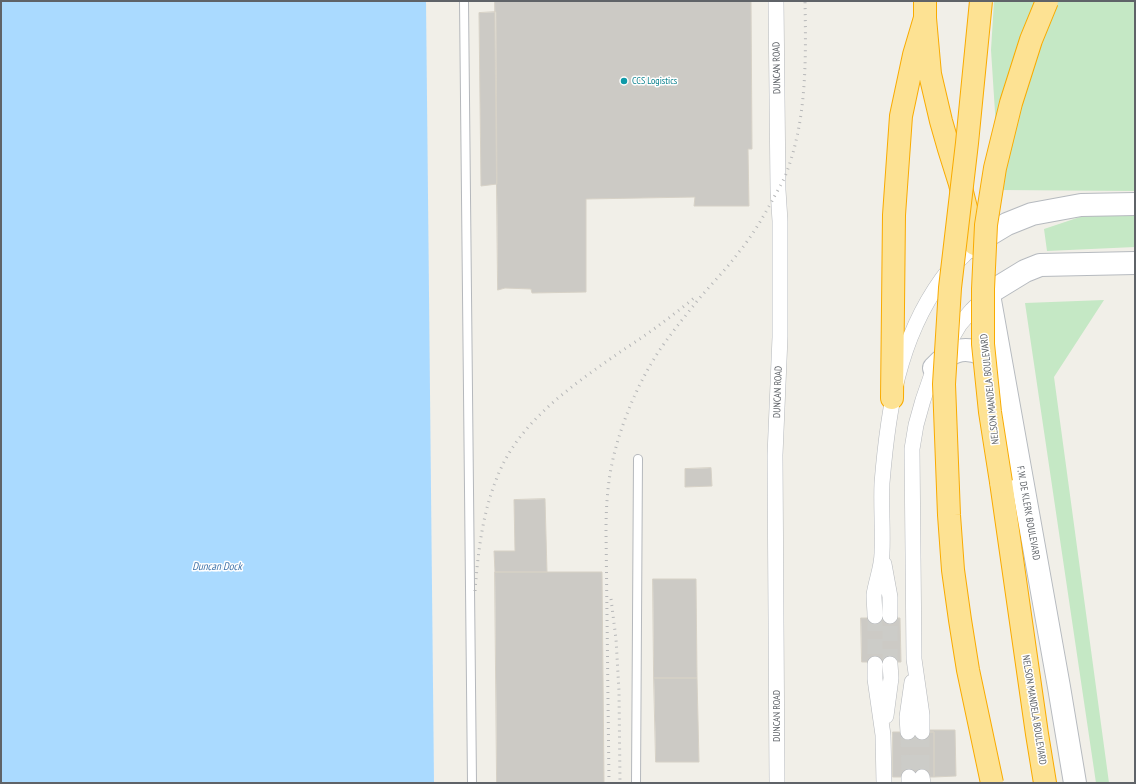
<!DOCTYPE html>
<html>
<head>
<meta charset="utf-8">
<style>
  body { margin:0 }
  #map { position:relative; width:1136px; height:784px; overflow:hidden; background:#f1efe8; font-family:"PT Sans Narrow",sans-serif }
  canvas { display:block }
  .frame { position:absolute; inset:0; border:2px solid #5f6368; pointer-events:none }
</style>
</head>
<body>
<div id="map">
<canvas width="1136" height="784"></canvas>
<div class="frame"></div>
</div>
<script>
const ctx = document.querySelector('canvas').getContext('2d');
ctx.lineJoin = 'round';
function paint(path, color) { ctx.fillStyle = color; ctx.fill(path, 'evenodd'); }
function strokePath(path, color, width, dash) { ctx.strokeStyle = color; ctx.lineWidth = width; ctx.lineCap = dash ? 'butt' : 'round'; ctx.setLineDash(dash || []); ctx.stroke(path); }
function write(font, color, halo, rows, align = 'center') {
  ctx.font = font + ' "PT Sans Narrow",sans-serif'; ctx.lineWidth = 3; ctx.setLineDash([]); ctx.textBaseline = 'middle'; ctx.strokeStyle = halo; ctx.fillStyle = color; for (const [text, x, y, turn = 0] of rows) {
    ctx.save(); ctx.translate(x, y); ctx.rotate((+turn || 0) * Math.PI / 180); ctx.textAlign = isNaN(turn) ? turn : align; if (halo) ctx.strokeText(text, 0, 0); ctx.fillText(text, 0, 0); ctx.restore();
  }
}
paint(new Path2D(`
  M 994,1 L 1135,1 L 1135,191 L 1000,190 L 991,50 Z
  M 1135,215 L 1135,247 L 1047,251 L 1044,229 L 1083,216 Z
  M 1104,300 L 1054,377 L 1109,783 L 1096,783 L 1025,303 Z`), '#c5e8c5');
paint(new Path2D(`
  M 1,1 L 426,1 L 434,783 L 1,783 Z`), '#aadaff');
const building = new Path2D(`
  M 495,1 L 751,1 L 752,149 L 748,149 L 749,206 L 694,206 L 695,197 L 586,199 L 586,292 L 532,293 L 531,289 L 505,288 L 498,290 Z
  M 496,12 L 497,184 L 481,186 L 479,13 Z
  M 711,468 L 712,486 L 685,487 L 685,469 Z
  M 545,499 L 547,572 L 495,572 L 494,551 L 515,551 L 514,500 Z
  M 495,572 L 602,572 L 604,783 L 497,783 Z
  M 653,579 L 696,579 L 697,678 L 654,678 Z
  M 861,618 L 900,618 L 901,662 L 862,662 Z
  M 654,678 L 697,678 L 699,762 L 656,762 Z
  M 929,730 L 955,730 L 956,776 L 934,777 L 934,732 L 929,732 Z
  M 893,732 L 934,732 L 934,777 L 893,777 Z`);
paint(building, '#cccac5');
strokePath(building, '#d6d1c6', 1);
strokePath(new Path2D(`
  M 875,616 L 875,664
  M 890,664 L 890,616
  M 908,732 L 909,777
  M 922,732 L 922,777`), '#ccccc8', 15, [15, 8]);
const service = new Path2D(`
  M 464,1 L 472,783
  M 636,783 L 638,459`);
const minor = new Path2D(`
  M 776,1 L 778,190 L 780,221 L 780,337 L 775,455 L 777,783
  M 884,564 L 890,597 L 890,616
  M 875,616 C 875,609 874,602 874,595 C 876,581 882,567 882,553 C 883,530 881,506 882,483 C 888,410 898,340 942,279 C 951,266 965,255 975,244
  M 875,664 L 875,679 L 883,735 L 884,783
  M 886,716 L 891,678 L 890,664
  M 908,732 L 907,717 L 912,682
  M 922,732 L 922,715 L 914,659 L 912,449 L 916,425 L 923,400 L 934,368 L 960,324 L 972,310 L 986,296
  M 909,777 L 909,783
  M 922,777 L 923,783`);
const secondary = new Path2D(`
  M 977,248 L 975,244 L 992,233 L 1007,224 L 1032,214 L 1081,205 L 1135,204
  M 988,289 L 1059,687 L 1075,783
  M 989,293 L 1025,271 L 1040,265 L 1135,263
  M 934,368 C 949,352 962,345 982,354 C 988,357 994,361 997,367`);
const motorway = new Path2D(`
  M 925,1 L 925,18 L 930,74 L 941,121 L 949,149 L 960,184 L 975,244
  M 892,398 L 894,215 L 901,116 L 914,55 L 925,18
  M 1001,482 L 1037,734 L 1045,783`);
strokePath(service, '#b5b8bc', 10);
strokePath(minor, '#b5b8bc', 16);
strokePath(secondary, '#b6babf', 24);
strokePath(motorway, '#f9ab00', 24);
strokePath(service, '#fff', 8);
strokePath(minor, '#fff', 15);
strokePath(secondary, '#fff', 22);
strokePath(motorway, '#fde293', 22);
strokePath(new Path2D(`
  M 475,591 C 478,553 482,516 496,480 C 518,421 573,385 623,350 C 648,334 671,317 694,298
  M 611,599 L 616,639 L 619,691 L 620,783
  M 609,783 L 606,531 C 606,512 607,493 610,474 C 616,438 632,396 651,364 C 663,343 679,324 694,305 C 708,287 725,271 739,252 C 752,236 762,219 772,201 C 776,193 782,184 786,174 C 807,119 806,59 805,1`), '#b6b7b8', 3, [1, 5]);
const motorwayBridge = new Path2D(`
  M 981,1 L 967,143 L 950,288 L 944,384 L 949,515 L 953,570 L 960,620 L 968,670 L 992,783
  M 1001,482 L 990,412 L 983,344 L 983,289 L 986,225 L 995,168 L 1011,103 L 1031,40 L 1047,1`);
strokePath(motorwayBridge, '#f9ab00', 24, []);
strokePath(motorwayBridge, '#fde293', 22);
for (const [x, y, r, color] of [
  [624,81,4,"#0f9aa8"]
]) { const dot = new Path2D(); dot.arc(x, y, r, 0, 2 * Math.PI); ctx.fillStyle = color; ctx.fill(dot); strokePath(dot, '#fff', 1.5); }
write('10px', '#5f6368', '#fff', [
  ["DUNCAN ROAD",777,68,-91],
  ["NELSON MANDELA BOULEVARD",990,389,-96],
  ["DUNCAN ROAD",778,392,-88],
  ["F.W. DE KLERK BOULEVARD",1028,513,80],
  ["NELSON MANDELA BOULEVARD",1034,710,81],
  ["DUNCAN ROAD",777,716,-90]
]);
write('10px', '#0d838f', '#fff', [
  ["CCS Logistics",632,81]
], 'left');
write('italic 11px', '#4174aa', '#fff', [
  ["Duncan Dock",217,567]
]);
</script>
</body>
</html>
